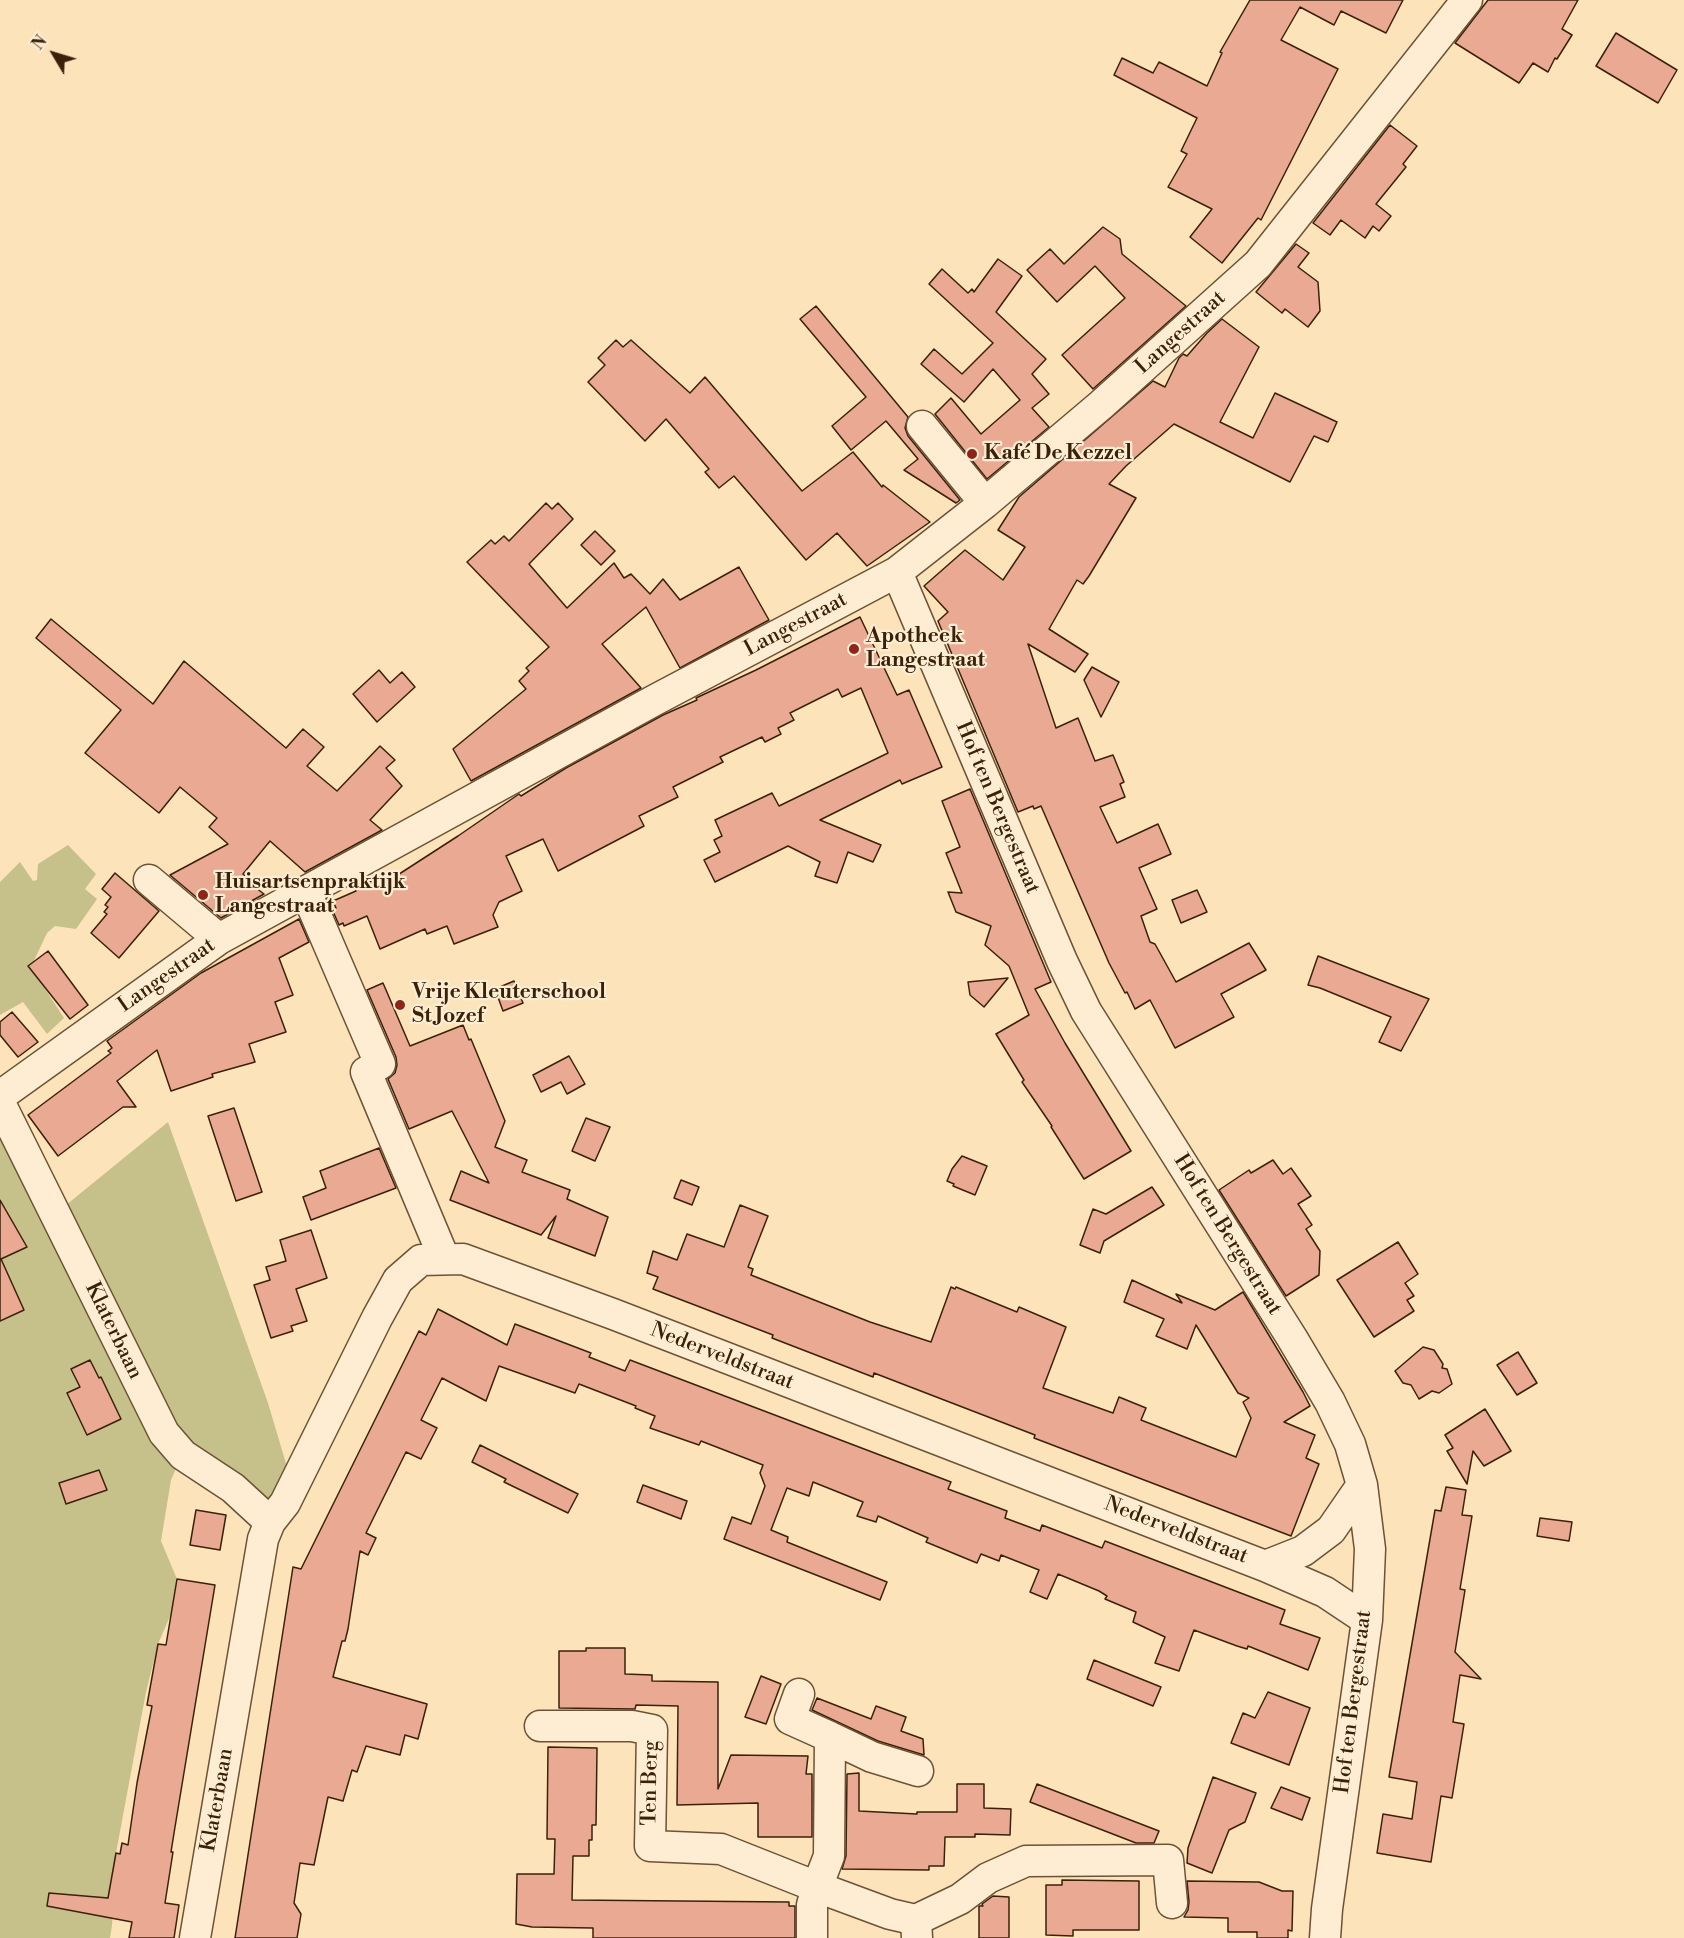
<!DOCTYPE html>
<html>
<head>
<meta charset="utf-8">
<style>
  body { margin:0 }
  #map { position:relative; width:1684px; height:1938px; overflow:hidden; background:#fde3ba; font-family:"Libre Bodoni",serif }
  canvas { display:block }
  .north { position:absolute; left:24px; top:24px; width:60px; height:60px; -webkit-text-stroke:4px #feedd2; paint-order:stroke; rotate:308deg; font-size:16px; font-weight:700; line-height:24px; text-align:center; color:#3b210a }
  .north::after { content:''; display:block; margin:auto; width:21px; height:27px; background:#3b210a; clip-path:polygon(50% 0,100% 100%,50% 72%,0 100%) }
</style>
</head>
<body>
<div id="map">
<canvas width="1684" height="1938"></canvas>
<div class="north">N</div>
</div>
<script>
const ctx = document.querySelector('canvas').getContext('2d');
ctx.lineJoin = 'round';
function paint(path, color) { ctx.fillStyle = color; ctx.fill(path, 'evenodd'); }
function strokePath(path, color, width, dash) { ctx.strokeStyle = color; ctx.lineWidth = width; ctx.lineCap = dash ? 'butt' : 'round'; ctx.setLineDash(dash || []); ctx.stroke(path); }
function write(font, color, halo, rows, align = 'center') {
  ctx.font = font + ' "Libre Bodoni",serif'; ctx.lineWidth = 4.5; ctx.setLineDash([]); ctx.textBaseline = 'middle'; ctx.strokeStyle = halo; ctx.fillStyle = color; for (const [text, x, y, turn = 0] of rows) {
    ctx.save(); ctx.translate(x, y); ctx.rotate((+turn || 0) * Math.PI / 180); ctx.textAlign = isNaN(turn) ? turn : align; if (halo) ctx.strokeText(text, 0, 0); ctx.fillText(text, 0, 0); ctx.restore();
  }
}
paint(new Path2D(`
  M 68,845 L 96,874 L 85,889 L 97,899 L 76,929 L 55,926 L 47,933 L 31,967 L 64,1018 L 47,1034 L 23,1002 L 0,1015 L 0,882 L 20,862 L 33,881 L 37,880 L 38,864 Z
  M 0,1103 L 55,1214 L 168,1122 L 268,1403 L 293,1487 L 270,1522 L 182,1455 L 171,1480 L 161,1541 L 177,1579 L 171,1614 L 158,1644 L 146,1692 L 116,1853 C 111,1882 116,1909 110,1938 L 0,1938 Z`), '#c6c18b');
const building = new Path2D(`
  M 1250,0 L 1403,0 L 1386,33 L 1341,11 L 1334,25 L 1300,7 L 1281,40 L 1338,69 L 1261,220 L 1258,218 L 1222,263 L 1190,237 L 1212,209 L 1168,187 L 1187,154 L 1181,151 L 1197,118 L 1114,75 L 1122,58 L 1153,73 L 1159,62 L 1207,86 L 1222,53 L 1220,52 Z
  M 1488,0 L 1578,0 L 1562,29 L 1572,35 L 1557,59 L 1555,58 L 1548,72 L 1533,63 L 1519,83 L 1455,43 Z
  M 1616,33 L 1677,70 L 1658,103 L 1596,66 Z
  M 1390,125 L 1417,146 L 1403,164 L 1406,167 L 1376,204 L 1391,216 L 1379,231 L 1373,226 L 1365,238 L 1341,220 L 1330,235 L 1313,223 Z
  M 1103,227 L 1120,239 L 1122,254 L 1186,306 L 1093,389 L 1062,355 L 1125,298 L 1095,266 L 1057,302 L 1027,270 L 1050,249 L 1064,264 Z
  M 1296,244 L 1309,253 L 1298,267 L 1318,282 L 1320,311 L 1308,327 L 1285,309 L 1282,313 L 1256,292 Z
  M 998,259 L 1022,276 L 996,312 L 1046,359 L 1032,374 L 1049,394 L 1032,408 L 1049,427 L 987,479 L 935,414 L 951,398 L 981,434 L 1020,400 L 993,369 L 964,402 L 921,364 L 934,349 L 962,374 L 993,343 L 929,284 L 942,269 L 968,293 L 972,289 L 974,292 Z
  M 816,306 L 908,417 L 905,428 L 908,436 L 960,500 L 956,503 L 904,470 L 918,459 L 886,421 L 851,450 L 832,426 L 866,397 L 800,319 Z
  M 1222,319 L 1259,347 L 1220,422 L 1253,438 L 1275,393 L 1337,422 L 1328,442 L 1314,436 L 1290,482 L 1174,424 L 1126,466 L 1109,484 L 1136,498 L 1089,576 L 1083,584 L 1077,580 L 1049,629 L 1088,654 L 1075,672 L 1028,644 L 1056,728 L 1078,718 L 1095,761 L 1113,755 L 1124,782 L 1120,784 L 1125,797 L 1100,807 L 1117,843 L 1158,824 L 1165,840 L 1171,854 L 1139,868 L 1157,909 L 1141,916 L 1150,942 L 1155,944 L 1176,982 L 1249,943 L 1266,970 L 1221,994 L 1234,1017 L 1175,1048 L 1150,1000 L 1135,1009 L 1127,992 L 1125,993 L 1109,963 L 1041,806 L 1034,809 L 1033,806 L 1018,812 L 938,621 L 948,612 L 924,586 L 965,550 L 1003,580 L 1025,547 L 998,530 L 1019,497 L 1153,381 L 1165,387 L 1179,358 L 1183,354 L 1187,356 L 1207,333 Z
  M 616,340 L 623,347 L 631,340 L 690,393 L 705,377 L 802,491 L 853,452 L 882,487 L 883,485 L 930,522 L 867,566 L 837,533 L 806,560 L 734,476 L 719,488 L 705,472 L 709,469 L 666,419 L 645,441 L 588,382 L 605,365 L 598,358 Z
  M 546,503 L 552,509 L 558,503 L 573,519 L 529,564 L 567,608 L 614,563 L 624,578 L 631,574 L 650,594 L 663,579 L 680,600 L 739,567 L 769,620 L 680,668 L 646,607 L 602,644 L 641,688 L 471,781 L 453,749 L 526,689 L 519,681 L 529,671 L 526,668 L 549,647 L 467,562 L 491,540 L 495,544 L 504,536 L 509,541 Z
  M 595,531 L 615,551 L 601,565 L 581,545 Z
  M 860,617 L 897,695 L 909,690 L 942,767 L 902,784 L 900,780 L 820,820 L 881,845 L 873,862 L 848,852 L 837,883 L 815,876 L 820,862 L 788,846 L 715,882 L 704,860 L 720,852 L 714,840 L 722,836 L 715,820 L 772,793 L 779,806 L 888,753 L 861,688 L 842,697 L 838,689 L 790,713 L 794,720 L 778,728 L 781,734 L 765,742 L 762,737 L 720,757 L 723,762 L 673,787 L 678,797 L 639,816 L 644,826 L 558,871 L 543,839 L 506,856 L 522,891 L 499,902 L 493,915 L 498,927 L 454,944 L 447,926 L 427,934 L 425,929 L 380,949 L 367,916 L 344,926 L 343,923 L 339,925 L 332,909 L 336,908 L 333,901 L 356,891 L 355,888 L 372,881 L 376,889 L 458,836 L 519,794 L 521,796 L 566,768 L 663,715 L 697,700 L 696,698 L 756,670 Z
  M 51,619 L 153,704 L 184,661 L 286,748 L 303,729 L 324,747 L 307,766 L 337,791 L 380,746 L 395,760 L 386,768 L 402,786 L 370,820 L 382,830 L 305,872 L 270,841 L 243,874 L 253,883 L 252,885 L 264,894 L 221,918 L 170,875 L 228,844 L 209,827 L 217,818 L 180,787 L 159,813 L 85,753 L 121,710 L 36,638 Z
  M 1092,667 L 1119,682 L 1101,717 L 1084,680 Z
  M 379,670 L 390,683 L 402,672 L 415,687 L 377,722 L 353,694 Z
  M 970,789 L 1051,982 L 1035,989 L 1065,1043 L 1131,1151 L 1084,1179 L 1051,1127 L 1052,1126 L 1022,1082 L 1024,1080 L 996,1034 L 1029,1015 L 1009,966 L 985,945 L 991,926 L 956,912 L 948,892 L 962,893 L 946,853 L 960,847 L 942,801 Z
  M 115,873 L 159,911 L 119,958 L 91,933 L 107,914 L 104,912 L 108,907 L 105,905 L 111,897 L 102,889 Z
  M 1197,890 L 1207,912 L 1181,923 L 1172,900 Z
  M 299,919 L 309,942 L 279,958 L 293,995 L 275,1002 L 286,1032 L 249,1044 L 255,1062 L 212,1074 L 213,1077 L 171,1091 L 157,1050 L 117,1081 L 136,1107 L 123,1107 L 58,1156 L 28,1115 L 111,1053 L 108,1051 L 112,1048 L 107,1041 L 201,973 Z
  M 48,951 L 88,1005 L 70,1019 L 28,966 Z
  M 1318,956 L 1429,999 L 1401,1051 L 1379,1042 L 1391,1017 L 1320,988 L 1308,985 Z
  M 1008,978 L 984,1007 L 970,995 L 968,982 Z
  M 514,981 L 523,1003 L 503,1011 L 495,989 Z
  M 383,983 L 410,1046 L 463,1025 L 469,1040 L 471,1039 L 505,1121 L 495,1147 L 527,1160 L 522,1172 L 570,1190 L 567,1199 L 608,1217 L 595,1256 L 548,1238 L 556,1216 L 541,1235 L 450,1200 L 461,1171 L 489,1183 L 452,1111 L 409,1129 L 388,1079 L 395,1073 L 397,1065 L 396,1057 L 367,990 Z
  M 12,1012 L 38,1042 L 18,1057 L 0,1035 L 0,1022 Z
  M 569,1056 L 585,1084 L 567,1094 L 561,1082 L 541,1092 L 533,1075 Z
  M 234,1108 L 262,1192 L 236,1201 L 208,1116 Z
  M 586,1118 L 610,1127 L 595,1161 L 572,1151 Z
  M 379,1148 L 396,1188 L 311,1220 L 303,1197 L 326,1188 L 320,1171 Z
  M 962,1156 L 987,1166 L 975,1195 L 953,1186 L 954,1184 L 947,1181 L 952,1169 Z
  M 1273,1160 L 1283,1174 L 1291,1168 L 1311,1196 L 1298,1204 L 1312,1225 L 1306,1229 L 1320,1251 L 1319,1275 L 1286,1296 L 1219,1190 L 1249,1170 L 1251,1173 Z
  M 681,1180 L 699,1187 L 692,1205 L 674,1198 Z
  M 1152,1187 L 1164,1205 L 1104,1241 L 1100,1253 L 1080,1245 L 1093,1209 L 1106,1214 Z
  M 0,1200 L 27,1247 L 1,1259 L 24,1310 L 0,1321 Z
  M 740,1205 L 768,1216 L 748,1267 L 753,1269 L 751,1275 L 870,1322 L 931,1342 L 951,1287 L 955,1289 L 956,1287 L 1017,1312 L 1019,1307 L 1066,1327 L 1043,1388 L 1113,1413 L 1119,1397 L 1146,1408 L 1141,1420 L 1236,1457 L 1251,1418 L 1243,1402 L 1249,1398 L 1238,1393 L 1196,1325 L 1187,1349 L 1156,1336 L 1164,1319 L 1124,1302 L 1132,1280 L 1182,1303 L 1176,1294 L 1215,1310 L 1243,1292 L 1303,1392 L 1310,1406 L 1284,1422 L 1315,1435 L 1306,1458 L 1319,1464 L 1291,1536 L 1034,1438 L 1035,1435 L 874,1373 L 873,1377 L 772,1338 L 773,1335 L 653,1289 L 658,1277 L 647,1273 L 653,1251 L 677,1260 L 687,1234 L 724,1247 Z
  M 311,1230 L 327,1278 L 296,1289 L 307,1321 L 291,1326 L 293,1331 L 271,1338 L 254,1285 L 270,1280 L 266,1267 L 286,1261 L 280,1240 Z
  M 1398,1242 L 1418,1274 L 1405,1283 L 1414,1296 L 1407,1300 L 1414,1311 L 1374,1337 L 1337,1280 Z
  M 438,1309 L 507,1345 L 515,1324 L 591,1353 L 589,1357 L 625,1371 L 630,1360 L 951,1482 L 948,1489 L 1007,1511 L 1005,1518 L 1040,1531 L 1042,1525 L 1102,1548 L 1105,1541 L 1285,1610 L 1280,1624 L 1320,1638 L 1308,1670 L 1248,1646 L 1247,1649 L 1237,1646 L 1194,1630 L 1179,1671 L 1155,1663 L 1165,1637 L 1133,1622 L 1136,1612 L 1105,1599 L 1107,1596 L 1099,1591 L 1058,1574 L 1047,1599 L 1030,1592 L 1039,1570 L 1001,1555 L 999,1561 L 981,1554 L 977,1563 L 926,1542 L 928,1538 L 878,1516 L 876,1522 L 857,1516 L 863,1502 L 813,1482 L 809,1496 L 787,1488 L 771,1530 L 788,1537 L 787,1542 L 887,1582 L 880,1600 L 724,1539 L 732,1517 L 751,1524 L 765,1486 L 760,1473 L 763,1465 L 701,1441 L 699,1445 L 650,1428 L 655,1416 L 635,1408 L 636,1406 L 579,1384 L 575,1393 L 499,1366 L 486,1401 L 442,1378 L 421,1420 L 437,1428 L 421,1459 L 406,1452 L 366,1533 L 376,1538 L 368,1555 L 360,1551 L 348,1629 L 345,1641 L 342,1641 L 333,1677 L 427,1704 L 418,1739 L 405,1735 L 400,1755 L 366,1746 L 357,1772 L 352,1770 L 343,1801 L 328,1797 L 314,1865 L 300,1863 L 294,1903 L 301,1914 L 297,1938 L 235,1938 L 293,1567 L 301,1569 L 419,1331 L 426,1335 Z
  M 1423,1347 L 1434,1350 L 1443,1364 L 1442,1368 L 1447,1369 L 1452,1384 L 1439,1393 L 1432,1391 L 1419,1399 L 1411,1385 L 1403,1383 L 1395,1371 Z
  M 1518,1352 L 1537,1383 L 1517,1395 L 1497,1365 Z
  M 90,1360 L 99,1378 L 101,1377 L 121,1419 L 87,1435 L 67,1393 L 80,1387 L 71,1369 Z
  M 1485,1409 L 1511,1451 L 1484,1466 L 1473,1451 L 1467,1484 L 1447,1451 L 1453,1448 L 1445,1435 Z
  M 480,1445 L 578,1494 L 568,1513 L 504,1482 L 506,1479 L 472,1462 Z
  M 99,1470 L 107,1490 L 66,1504 L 59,1483 Z
  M 643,1485 L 687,1501 L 681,1519 L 637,1502 Z
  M 1446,1487 L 1466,1490 L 1462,1515 L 1472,1516 L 1460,1589 L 1465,1590 L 1455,1652 L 1481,1679 L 1460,1675 L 1453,1722 L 1464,1724 L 1452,1798 L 1441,1796 L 1431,1862 L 1377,1853 L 1383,1814 L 1412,1819 L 1417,1782 L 1389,1777 L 1435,1510 L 1441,1511 Z
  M 196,1510 L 226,1515 L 220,1550 L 190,1545 Z
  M 1540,1518 L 1572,1522 L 1569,1541 L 1537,1536 Z
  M 177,1579 L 215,1585 L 175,1827 L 171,1852 L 173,1852 L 165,1903 L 179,1905 L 174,1938 L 129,1938 L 132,1922 L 47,1906 L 49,1893 L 108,1898 L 116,1853 L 120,1854 L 122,1843 L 128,1845 L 137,1783 L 152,1706 L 147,1705 L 158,1644 L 166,1645 Z
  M 586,1648 L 625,1648 L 625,1674 L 652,1675 L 652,1681 L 718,1682 L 718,1789 L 731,1755 L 808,1756 L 806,1774 L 812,1774 L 812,1837 L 758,1837 L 758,1803 L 677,1805 L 678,1706 L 636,1705 L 635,1709 L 559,1708 L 559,1651 L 586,1651 Z
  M 1094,1660 L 1161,1687 L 1153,1706 L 1087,1679 Z
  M 761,1676 L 781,1684 L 766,1724 L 745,1717 Z
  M 1268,1692 L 1310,1708 L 1289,1765 L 1231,1743 L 1243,1713 L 1255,1718 Z
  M 817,1698 L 871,1719 L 876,1706 L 906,1717 L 901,1731 L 923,1739 L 924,1755 L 878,1741 L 812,1710 Z
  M 548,1747 L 597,1748 L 596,1825 L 592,1825 L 592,1840 L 589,1840 L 589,1856 L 573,1856 L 572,1900 L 789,1902 L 789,1906 L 795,1906 L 795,1938 L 593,1938 L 593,1928 L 532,1927 L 516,1924 L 517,1874 L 554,1874 L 555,1839 L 547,1839 Z
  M 859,1773 L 859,1811 L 917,1814 L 917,1812 L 957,1812 L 957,1784 L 984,1784 L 984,1808 L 1011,1809 L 1010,1835 L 975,1834 L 975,1837 L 945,1837 L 944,1866 L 929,1866 L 929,1870 L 842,1869 L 846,1856 L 847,1774 Z
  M 1213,1777 L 1256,1793 L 1245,1822 L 1229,1830 L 1212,1873 L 1187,1863 L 1188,1848 Z
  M 1037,1784 L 1159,1831 L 1154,1843 L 1136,1843 L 1030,1802 Z
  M 1281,1787 L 1310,1798 L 1302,1820 L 1271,1808 Z
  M 1062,1880 L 1139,1881 L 1139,1930 L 1073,1930 L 1073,1936 L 1046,1935 L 1046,1885 L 1062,1885 Z
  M 1187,1881 L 1259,1882 L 1282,1891 L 1293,1891 L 1292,1931 L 1288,1930 L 1288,1938 L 1257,1938 L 1257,1932 L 1228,1932 L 1228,1918 L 1184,1917 L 1188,1910 L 1189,1902 Z
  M 993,1896 L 1009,1897 L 1009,1938 L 979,1938 L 979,1906 L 983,1906 L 982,1904 Z`);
paint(building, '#eaa993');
strokePath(building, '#3b210a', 1.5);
const minor = new Path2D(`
  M 922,426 L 985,503
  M 897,572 L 1062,961 L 1086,1011 L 1292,1338 L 1330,1402 L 1350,1444 L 1362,1485 L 1370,1549 L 1367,1620 L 1327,1909 L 1325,1938
  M 149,880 L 219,939
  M 306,892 L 380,1064 L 366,1072 L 444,1258
  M 0,1096 L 219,939 L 655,700 L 897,572 L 985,503 L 1101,405 L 1258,264 L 1467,0
  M 0,1103 L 164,1433 L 183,1455 L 233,1488 L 270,1522
  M 1265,1566 L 1303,1551 L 1331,1530 L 1362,1485
  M 799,1694 L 790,1719 L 830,1737 L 829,1856 L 817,1887 L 812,1905 L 812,1938
  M 540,1726 L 632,1726 L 652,1730 L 650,1846 L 721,1849 L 817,1887 L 890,1914 L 916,1920 L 917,1938
  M 830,1737 L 872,1757 L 918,1771
  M 916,1920 L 960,1899 L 988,1878 L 1026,1861 L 1168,1860 L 1172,1903
  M 195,1938 L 263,1539 L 270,1522 L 285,1503 L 377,1318 L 398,1280 L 421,1260 L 463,1259 L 613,1314 L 1265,1566 L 1325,1592 L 1367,1620`);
strokePath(minor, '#6c5236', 33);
strokePath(minor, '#feedd2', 30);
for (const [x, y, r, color] of [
  [972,454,6,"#8f2418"],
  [854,649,6,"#8f2418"],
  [203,895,6,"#8f2418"],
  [400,1005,6,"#8f2418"]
]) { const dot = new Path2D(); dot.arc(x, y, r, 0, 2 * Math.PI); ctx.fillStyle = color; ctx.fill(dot); strokePath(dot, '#feedd2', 2); }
write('21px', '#3b210a', '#feedd2', [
  ["Langestraat",1181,333,-42],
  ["Langestraat",796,625,-28],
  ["Hof ten Bergestraat",997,808,67],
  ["Langestraat",167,976,-35],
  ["Hof ten Bergestraat",1227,1235,58],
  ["Klaterbaan",113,1331,64],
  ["Nederveldstraat",722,1357,21],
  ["Nederveldstraat",1176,1531,21],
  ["Hof ten Bergestraat",1354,1702,-83],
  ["Ten Berg",651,1783,-89],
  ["Klaterbaan",218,1800,-80]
]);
write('bold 21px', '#3b210a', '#feedd2', [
  ["Kafé De Kezzel",984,454],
  ["Apotheek",866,637],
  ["Langestraat",866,661],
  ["Huisartsenpraktijk",215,883],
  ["Langestraat",215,907],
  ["Vrije Kleuterschool",412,993],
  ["St Jozef",412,1017]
], 'left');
</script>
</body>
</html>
